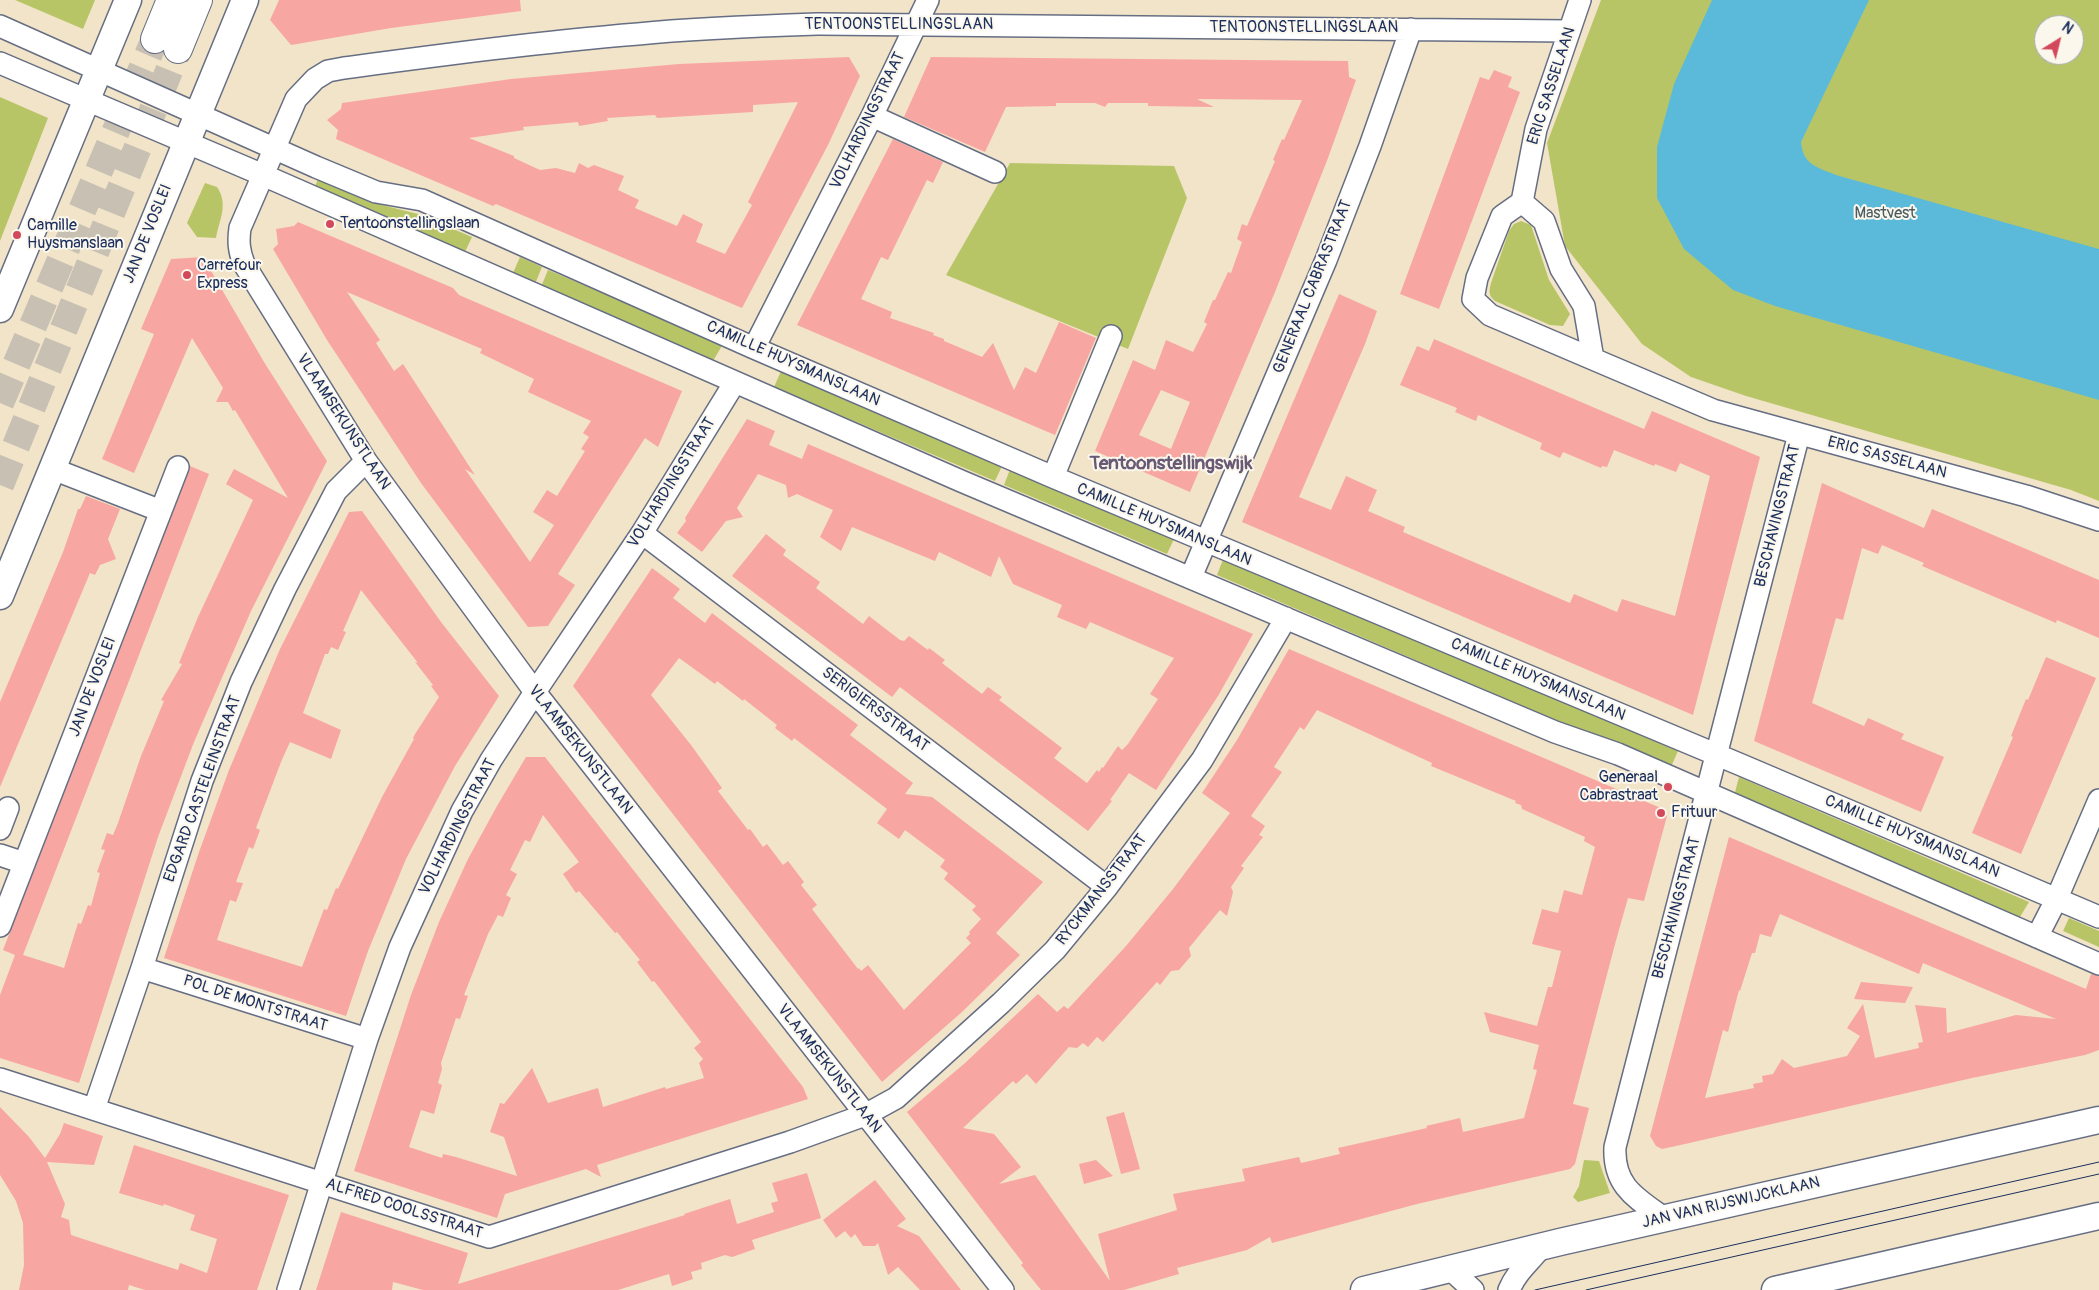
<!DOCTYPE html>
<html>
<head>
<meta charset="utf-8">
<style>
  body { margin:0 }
  #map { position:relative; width:2099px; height:1290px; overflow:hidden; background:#f2e4c8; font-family:Pangolin,sans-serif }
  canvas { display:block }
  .north { position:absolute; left:2034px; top:15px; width:50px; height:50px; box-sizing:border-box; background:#fbf7ec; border:1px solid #a1a7b3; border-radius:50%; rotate:36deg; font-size:14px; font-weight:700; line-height:20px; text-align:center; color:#1b2f5e }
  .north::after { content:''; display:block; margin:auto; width:18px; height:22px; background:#d1495b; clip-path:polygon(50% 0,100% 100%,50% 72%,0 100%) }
</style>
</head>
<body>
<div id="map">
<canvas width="2099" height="1290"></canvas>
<div class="north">N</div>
</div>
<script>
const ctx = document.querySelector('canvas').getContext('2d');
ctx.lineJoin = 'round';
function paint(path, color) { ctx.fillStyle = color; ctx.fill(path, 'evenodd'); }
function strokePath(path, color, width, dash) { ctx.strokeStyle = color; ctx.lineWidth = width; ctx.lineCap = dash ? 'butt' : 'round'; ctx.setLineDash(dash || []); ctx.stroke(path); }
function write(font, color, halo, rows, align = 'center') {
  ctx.font = font + ' Pangolin,sans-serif'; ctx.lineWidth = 4; ctx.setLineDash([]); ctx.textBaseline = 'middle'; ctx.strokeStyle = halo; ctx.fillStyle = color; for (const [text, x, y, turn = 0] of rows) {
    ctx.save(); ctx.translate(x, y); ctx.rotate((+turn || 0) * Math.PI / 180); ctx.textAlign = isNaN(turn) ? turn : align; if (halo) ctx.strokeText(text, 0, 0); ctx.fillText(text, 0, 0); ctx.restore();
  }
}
paint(new Path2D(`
  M 15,0 L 95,0 L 83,29 Z
  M 1601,0 L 2099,0 L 2099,501 L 2071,490 L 1746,396 L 1691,377 L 1642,344 L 1565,246 L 1547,143 ZM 2044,25 L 2074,25 L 2074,55 L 2044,55 Z
  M 0,97 L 48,118 L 0,241 Z
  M 1010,163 L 1174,166 L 1187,198 L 1128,349 L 946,275 Z
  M 318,179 L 378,204 L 418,214 L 472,237 L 464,254 L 314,189 Z
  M 205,183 L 217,187 C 229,205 219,220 216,238 L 197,237 L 187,223 Z
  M 1521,221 L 1531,225 L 1549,280 L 1570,314 L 1563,326 L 1550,325 L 1495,301 C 1488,295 1489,292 1491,283 L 1509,231 L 1514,224 Z
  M 520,257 L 542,267 L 535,284 L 512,275 Z
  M 548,270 L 723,344 L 713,361 L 541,287 Z
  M 782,369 L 1003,464 L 995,481 L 774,387 Z
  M 1011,467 L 1175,537 L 1167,554 L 1004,485 Z
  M 1224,557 L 1678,751 L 1670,769 L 1217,575 Z
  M 1739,777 L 2029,902 L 2020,917 L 1734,796 Z
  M 2069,918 L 2099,931 L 2099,947 L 2063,931 Z
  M 1584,1160 L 1599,1161 L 1610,1193 L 1578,1202 L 1573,1197 L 1579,1186 Z`), '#b8c567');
paint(new Path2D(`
  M 1712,0 L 1869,0 L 1801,142 C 1803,165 1817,167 1836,175 L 2099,249 L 2099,400 L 1775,306 L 1733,290 L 1684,249 L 1657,198 L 1657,147 L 1674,84 Z`), '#5bbad9');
paint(new Path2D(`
  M 279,0 L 520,0 L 521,11 L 391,28 L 291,45 L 270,20 Z
  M 849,57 L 860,76 L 828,145 L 742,308 L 496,204 L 493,206 L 336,139 L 338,130 L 327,120 L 341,109 L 342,103 L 511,79 L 679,64 ZM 798,102 L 748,202 L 752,205 L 725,254 L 696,242 L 703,224 L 683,214 L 677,226 L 635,208 L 639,200 L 618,190 L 624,176 L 594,165 L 588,168 L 579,163 L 575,173 L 556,168 L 540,170 L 514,158 L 514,156 L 469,138 L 524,130 L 523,127 L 578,122 L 579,126 L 608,121 L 607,118 L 655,115 L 657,118 L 753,112 L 753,105 Z
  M 931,57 L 1348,61 L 1349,77 L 1356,80 L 1328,158 L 1275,292 L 1190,492 L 1095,451 L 1133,360 L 1155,370 L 1166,340 L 1193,352 L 1207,324 L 1204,322 L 1213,300 L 1215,300 L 1228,272 L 1231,273 L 1242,242 L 1237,239 L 1242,224 L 1247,226 L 1275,161 L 1273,160 L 1282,139 L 1284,140 L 1302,100 L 1197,99 L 1214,107 L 1148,106 L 1148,103 L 1108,103 L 1105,107 L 1095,103 L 1056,103 L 1056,106 L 1006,107 L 985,152 L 904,117 ZM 1161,390 L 1190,402 L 1171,449 L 1139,435 Z
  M 1494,70 L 1512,77 L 1508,87 L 1520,92 L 1439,309 L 1400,294 L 1480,77 L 1489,80 Z
  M 893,139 L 943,162 L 933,183 L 927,180 L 888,260 L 881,257 L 861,299 L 892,312 L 890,318 L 934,333 L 933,335 L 944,339 L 944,341 L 982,357 L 993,343 L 1014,390 L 1025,367 L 1036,373 L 1059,322 L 1096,338 L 1055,435 L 797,325 Z
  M 298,222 L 453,288 L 459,295 L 682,391 L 658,447 L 645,438 L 558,574 L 575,585 L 548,626 L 528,627 L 421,483 L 327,340 L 273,249 L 278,244 L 276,229 L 294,226 ZM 347,292 L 482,349 L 480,353 L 534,379 L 528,392 L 591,421 L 583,433 L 589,437 L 581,449 L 585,451 L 557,496 L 547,490 L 533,512 L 554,525 L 530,562 L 465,469 L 475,475 L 403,364 L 394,371 L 376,343 L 380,340 Z
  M 203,257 L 264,362 L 327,461 L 251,611 L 194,742 L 158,837 L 79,1083 L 0,1058 L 0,995 L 15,955 L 3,950 L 190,466 L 209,474 L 23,955 L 64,968 L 78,923 L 81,924 L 88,905 L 91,906 L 100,873 L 97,872 L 105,850 L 101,849 L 107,833 L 113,835 L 118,823 L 141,756 L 164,701 L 161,700 L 182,664 L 179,663 L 198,617 L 253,500 L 226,484 L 234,469 L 288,498 L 235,410 L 233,411 L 228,402 L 216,402 L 223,388 L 192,338 L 134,473 L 102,459 L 154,334 L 141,329 L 171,259 Z
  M 1339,294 L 1377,311 L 1365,344 L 1299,497 L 1331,510 L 1346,476 L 1377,490 L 1368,511 L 1405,527 L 1403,532 L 1570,603 L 1574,594 L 1617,612 L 1622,599 L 1675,616 L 1710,476 L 1680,463 L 1676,472 L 1655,464 L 1654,466 L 1614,450 L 1607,467 L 1602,466 L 1601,468 L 1563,452 L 1560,458 L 1540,449 L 1542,443 L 1512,430 L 1478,415 L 1476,421 L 1455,412 L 1457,408 L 1400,385 L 1417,346 L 1429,351 L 1434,339 L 1644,429 L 1652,411 L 1760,457 L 1693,715 L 1242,522 Z
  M 747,419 L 775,431 L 769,445 L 802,459 L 808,444 L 1253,634 L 1218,696 L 1156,790 L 1129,773 L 1110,800 L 1112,801 L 1088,831 L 900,687 L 892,697 L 732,576 L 766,534 L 786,550 L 783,555 L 820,582 L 816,588 L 863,624 L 869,616 L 900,640 L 904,641 L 909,636 L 928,650 L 929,648 L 945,660 L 942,663 L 982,694 L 988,687 L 1002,697 L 999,700 L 1062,748 L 1054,758 L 1087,783 L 1097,770 L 1099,772 L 1102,767 L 1103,768 L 1118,746 L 1122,750 L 1128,744 L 1158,699 L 1150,694 L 1174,658 L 1090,622 L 1086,629 L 1057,617 L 1062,605 L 1013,584 L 999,556 L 991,577 L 939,552 L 935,561 L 852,527 L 841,551 L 820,537 L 833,510 L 797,494 L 788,498 L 786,485 L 758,474 L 737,508 L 743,517 L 726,521 L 702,552 L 677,533 L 686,521 L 685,518 Z
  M 1822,483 L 1924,528 L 1932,509 L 2099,580 L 2099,638 L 2057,620 L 2056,623 L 1962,583 L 1922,566 L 1924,563 L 1882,545 L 1878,554 L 1862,548 L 1843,620 L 1836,618 L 1812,703 L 1864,726 L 1868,718 L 1904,734 L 1901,739 L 1944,757 L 1921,812 L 1754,741 Z
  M 86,496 L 120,509 L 108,539 L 116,559 L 100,565 L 95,575 L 90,573 L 0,787 L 0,702 L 63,552 L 78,509 L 80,509 Z
  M 362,511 L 441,622 L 499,696 L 455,766 L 406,859 L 368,951 L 346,1016 L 164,958 L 199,852 L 229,770 L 280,649 L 349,512 ZM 361,590 L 418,663 L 415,662 L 433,685 L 431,686 L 439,697 L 415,734 L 413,738 L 414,739 L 382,797 L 338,889 L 336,888 L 327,910 L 324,909 L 302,967 L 217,940 L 230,900 L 236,902 L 243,883 L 236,882 L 249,847 L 253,849 L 260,830 L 256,828 L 281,762 L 290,742 L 331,759 L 341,730 L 303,713 L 325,654 L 328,654 L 331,647 L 338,650 L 346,632 L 343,631 Z
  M 652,568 L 680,589 L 673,598 L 705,623 L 712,613 L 858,725 L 850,735 L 913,783 L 905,794 L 932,797 L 1043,882 L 996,933 L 1020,955 L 962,1012 L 882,1082 L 573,686 ZM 679,658 L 715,684 L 717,681 L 743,701 L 744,699 L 777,725 L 775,728 L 792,741 L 794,738 L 887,809 L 877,823 L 899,839 L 905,830 L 945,860 L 940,867 L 948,873 L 944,879 L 976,906 L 972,910 L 981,919 L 969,932 L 970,934 L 966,938 L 971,943 L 904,1010 L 868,965 L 861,971 L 859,968 L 858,969 L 812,909 L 817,905 L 801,885 L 804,882 L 788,861 L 783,865 L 767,844 L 763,847 L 750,829 L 748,830 L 718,791 L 722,788 L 691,745 L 651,695 Z
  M 1289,649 L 1663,809 L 1667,816 L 1644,901 L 1628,898 L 1615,944 L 1573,1104 L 1589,1108 L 1575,1164 L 1570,1169 L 1417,1204 L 1272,1243 L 1270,1237 L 1247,1250 L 1177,1268 L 1179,1274 L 1124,1290 L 1041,1290 L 1021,1265 L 1023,1263 L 907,1112 L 965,1063 L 1038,994 L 1057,1012 L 1064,1006 L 1068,1009 L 1126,946 L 1173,889 L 1230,813 L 1202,793 L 1237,740 ZM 1317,710 L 1432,763 L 1431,766 L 1516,801 L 1515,803 L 1521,805 L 1522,809 L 1585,837 L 1584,841 L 1595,847 L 1582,895 L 1564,890 L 1558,913 L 1542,909 L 1532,944 L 1561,951 L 1552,987 L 1548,987 L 1537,1026 L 1484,1012 L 1490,1032 L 1539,1045 L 1533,1069 L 1537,1070 L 1524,1118 L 1463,1132 L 1460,1118 L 1426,1126 L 1427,1128 L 1338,1148 L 1340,1154 L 1301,1163 L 1299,1157 L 1242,1169 L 1245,1181 L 1173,1194 L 1177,1210 L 1098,1234 L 1110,1281 L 1035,1175 L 999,1184 L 1021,1167 L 994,1134 L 963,1128 L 1013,1081 L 1016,1084 L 1027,1074 L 1036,1084 L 1069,1047 L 1077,1048 L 1083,1043 L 1088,1047 L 1097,1037 L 1103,1042 L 1157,982 L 1160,985 L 1171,971 L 1179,970 L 1191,956 L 1189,948 L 1220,910 L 1227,916 L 1233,892 L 1231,887 L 1244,868 L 1241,866 L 1263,837 L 1259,835 L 1265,826 L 1251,816 L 1282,772 L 1274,767 L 1300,727 L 1304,730 Z
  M 2046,657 L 2096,678 L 2021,854 L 1972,833 L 2013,737 L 2011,736 L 2026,699 L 2028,700 Z
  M 526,757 L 545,757 L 803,1087 L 808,1099 L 597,1165 L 601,1177 L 586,1169 L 505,1194 L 497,1218 L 354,1171 L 411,995 L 439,922 L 468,859 L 497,806 ZM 543,815 L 579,862 L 563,874 L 576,893 L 579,891 L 615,933 L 617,932 L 640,960 L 637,962 L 652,982 L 654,981 L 701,1042 L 694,1048 L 703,1059 L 699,1063 L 704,1078 L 666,1089 L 665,1087 L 603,1107 L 598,1088 L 548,1103 L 532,1068 L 504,1104 L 500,1103 L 490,1132 L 504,1137 L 517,1176 L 456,1157 L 443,1154 L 442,1158 L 409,1147 L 421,1110 L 434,1114 L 442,1085 L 438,1083 L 442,1069 L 441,1063 L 456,1018 L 460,1019 L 468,996 L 464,995 L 488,934 L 498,915 L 503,917 L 511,898 L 506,895 L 517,874 L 510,870 L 525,840 L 530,842 Z
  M 1729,837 L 2086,989 L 2091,974 L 2099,976 L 2099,1050 L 2085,1055 L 1972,1078 L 1685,1144 L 1662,1149 L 1656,1146 L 1650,1136 ZM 1780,914 L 1919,974 L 1923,963 L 2056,1019 L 2016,1015 L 1947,1033 L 1946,1008 L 1915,1005 L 1923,1042 L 1918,1043 L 1919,1048 L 1875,1058 L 1863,1004 L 1847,1028 L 1860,1036 L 1847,1056 L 1794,1068 L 1782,1059 L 1773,1074 L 1762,1076 L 1763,1082 L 1753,1084 L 1754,1088 L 1705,1098 L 1723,1030 L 1728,1032 L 1739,990 L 1740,991 L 1752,953 L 1755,953 L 1760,934 L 1771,937 Z
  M 1861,982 L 1913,987 L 1905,1003 L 1854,999 Z
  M 0,1107 L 29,1137 L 45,1158 L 60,1134 L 64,1123 L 103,1136 L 94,1165 L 47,1162 L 65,1204 L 61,1217 L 69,1220 L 71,1235 L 178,1270 L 180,1263 L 207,1273 L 217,1239 L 190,1230 L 195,1215 L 164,1204 L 163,1206 L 119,1193 L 134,1145 L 289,1195 L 257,1290 L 145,1290 L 129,1285 L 128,1290 L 19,1290 L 24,1265 L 23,1223 L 16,1201 L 0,1175 Z
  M 1124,1112 L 1140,1169 L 1121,1174 L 1106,1117 Z
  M 1096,1160 L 1113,1176 L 1084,1184 L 1079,1164 Z
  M 807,1173 L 821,1218 L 752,1240 L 755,1249 L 732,1257 L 725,1255 L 701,1263 L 702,1269 L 691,1272 L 693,1279 L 672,1286 L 669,1274 L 618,1290 L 423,1290 L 393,1282 L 392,1290 L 316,1290 L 341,1212 L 468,1253 L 458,1284 L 685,1215 L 684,1214 L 730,1199 L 737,1224 L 774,1212 L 771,1203 L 778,1201 L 772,1183 Z
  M 875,1180 L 906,1219 L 897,1226 L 919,1236 L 961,1290 L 920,1290 L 898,1267 L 888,1275 L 878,1243 L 875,1246 L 863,1246 L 855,1234 L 851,1238 L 845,1231 L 836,1238 L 823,1220 Z`), '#f8a6a1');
strokePath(new Path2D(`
  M 0,403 L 155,39
  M 0,485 L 178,49`), '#c7c0b3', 28, [28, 14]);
const minor = new Path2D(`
  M 1580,0 L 1536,129 L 1522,202 L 1544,221 L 1561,269 L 1584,306 L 1593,359 L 1713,410 L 2026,496 L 2099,520
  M 0,26 L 316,167 L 376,192 L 422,200 L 754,348 L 1053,477 L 1739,764 L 2099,917
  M 0,63 L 263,175 L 961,481 L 1555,732 L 1618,754 L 2099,964
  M 872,116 L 995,172
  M 1522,202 L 1502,216 L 1477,278 L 1473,299 L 1490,315 L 1593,359
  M 754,348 L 872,116 L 928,0
  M 53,469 L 161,511
  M 1053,477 L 1111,336
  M 642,533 L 1107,887
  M 1191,577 L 1326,260 L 1370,146 L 1411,29
  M 0,829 L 8,808
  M 0,855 L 24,863
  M 0,926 L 178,467
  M 2037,937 L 2057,898 L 2099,800
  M 142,968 L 367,1039
  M 0,1079 L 489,1237 L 790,1142 L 865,1115 L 896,1098 L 1001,1003 L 1055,950 L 1107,887 L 1202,760 L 1286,618
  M 94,1109 L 142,968 L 202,781 L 241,682 L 285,589 L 336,491 L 366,461
  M 1664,1218 C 1636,1198 1613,1186 1615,1147 L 1799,434
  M 1449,1268 L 1473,1290
  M 288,1290 L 367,1039 L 400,947 L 462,811 L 491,760 L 535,692 L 642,533 L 735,382
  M 1003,1290 L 535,692 L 366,461 L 244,264 C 239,251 238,242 240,228 L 296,99 L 315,79 L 328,71 L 344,68 C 442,55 539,42 638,34 C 698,28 759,26 819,24 L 1569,31
  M 1509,1290 C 1517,1271 1529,1263 1542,1246`);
const major = new Path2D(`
  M 0,309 L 128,0
  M 0,596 L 245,0
  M 1364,1290 L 1560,1242 L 2099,1120
  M 1775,1290 L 2099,1216`);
const highway = new Path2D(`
  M 155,39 L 171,0
  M 178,49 L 198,0`);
strokePath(minor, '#666e83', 24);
strokePath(major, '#666e83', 29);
strokePath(highway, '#666e83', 30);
strokePath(minor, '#fff', 21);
strokePath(major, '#fff', 26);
strokePath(highway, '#fff', 28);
strokePath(new Path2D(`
  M 1535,1290 L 2099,1162
  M 1586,1290 L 2099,1174`), '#1b2f5e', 1);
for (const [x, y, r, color] of [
  [330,224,5,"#d1495b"],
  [17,235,5,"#d1495b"],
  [187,275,5,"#d1495b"],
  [1668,787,5,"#d1495b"],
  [1661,813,5,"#d1495b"]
]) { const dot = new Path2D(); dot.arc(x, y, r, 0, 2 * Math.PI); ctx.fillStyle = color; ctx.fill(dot); strokePath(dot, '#fbf7ec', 2); }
write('16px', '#1b2f5e', '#fbf7ec', [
  ["TENTOONSTELLINGSLAAN",899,25],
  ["TENTOONSTELLINGSLAAN",1304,28],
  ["ERIC SASSELAAN",1552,86,-72],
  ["VOLHARDINGSTRAAT",868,121,-64],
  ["JAN DE VOSLEI",148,234,-68],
  ["GENERAAL CABRASTRAAT",1313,287,-68],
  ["CAMILLE HUYSMANSLAAN",793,364,24],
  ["VLAAMSEKUNSTLAAN",343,422,57],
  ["ERIC SASSELAAN",1887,458,15],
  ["VOLHARDINGSTRAAT",672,483,-58],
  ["BESCHAVINGSTRAAT",1778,516,-76],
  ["CAMILLE HUYSMANSLAAN",1164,525,23],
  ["CAMILLE HUYSMANSLAAN",1538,680,23],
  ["JAN DE VOSLEI",93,687,-69],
  ["SERIGIERSSTRAAT",875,710,37],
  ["VLAAMSEKUNSTLAAN",580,750,52],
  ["EDGARD CASTELEINSTRAAT",203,789,-70],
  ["VOLHARDINGSTRAAT",458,827,-63],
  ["CAMILLE HUYSMANSLAAN",1912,837,23],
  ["RYCKMANSSTRAAT",1102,890,-52],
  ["BESCHAVINGSTRAAT",1677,908,-75],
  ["POL DE MONTSTRAAT",255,1004,18],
  ["VLAAMSEKUNSTLAAN",829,1069,52],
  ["JAN VAN RIJSWIJCKLAAN",1731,1203,-13],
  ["ALFRED COOLSSTRAAT",404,1209,18]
]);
write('16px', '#4a5c61', '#fbf7ec', [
  ["Mastvest",1885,214]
]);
write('16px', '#1b2f5e', '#fbf7ec', [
  ["Tentoonstellingslaan",340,224],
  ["Camille",27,226],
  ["Huysmanslaan",27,244],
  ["Carrefour",197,266],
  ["Express",197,284],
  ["Generaal",1658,778,"right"],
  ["Cabrastraat",1658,796,"right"],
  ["Frituur",1671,813]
], 'left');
write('bold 19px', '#685975', '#fbf7ec', [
  ["Tentoonstellingswijk",1171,464]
]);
</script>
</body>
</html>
